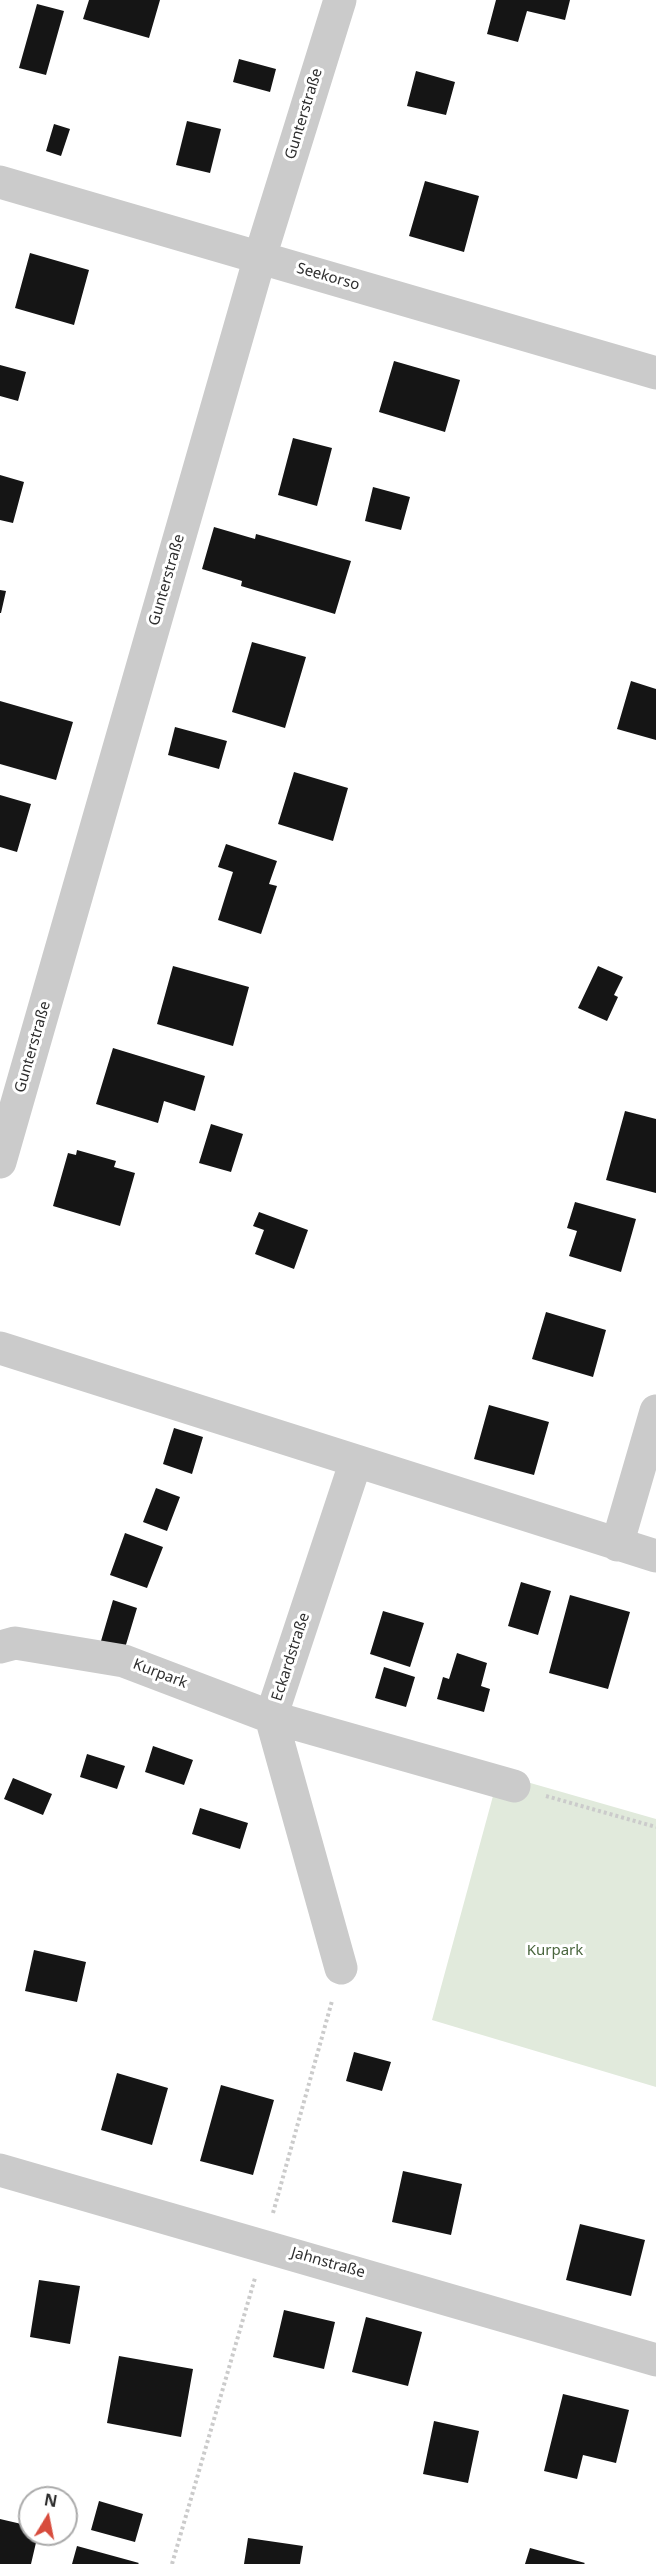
<!DOCTYPE html>
<html>
<head>
<meta charset="utf-8">
<style>
  body { margin:0 }
  #map { position:relative; width:656px; height:2564px; overflow:hidden; background:#fff; font-family:"Noto Sans",sans-serif }
  canvas { display:block }
  .north { position:absolute; left:18px; top:2486px; width:60px; height:60px; box-sizing:border-box; background:#fff; border:2px solid #ababab; border-radius:50%; rotate:10deg; font-size:16px; font-weight:700; line-height:24px; text-align:center; color:#2e2e2e }
  .north::after { content:''; display:block; margin:auto; width:21px; height:27px; background:#d74c3d; clip-path:polygon(50% 0,100% 100%,50% 72%,0 100%) }
</style>
</head>
<body>
<div id="map">
<canvas width="656" height="2564"></canvas>
<div class="north">N</div>
</div>
<script>
const ctx = document.querySelector('canvas').getContext('2d');
ctx.lineJoin = 'round';
function paint(path, color) { ctx.fillStyle = color; ctx.fill(path, 'evenodd'); }
function strokePath(path, color, width, dash) { ctx.strokeStyle = color; ctx.lineWidth = width; ctx.lineCap = dash ? 'butt' : 'round'; ctx.setLineDash(dash || []); ctx.stroke(path); }
function write(font, color, halo, rows, align = 'center') {
  ctx.font = font + ' "Noto Sans",sans-serif'; ctx.lineWidth = 6; ctx.setLineDash([]); ctx.textBaseline = 'middle'; ctx.strokeStyle = halo; ctx.fillStyle = color; for (const [text, x, y, turn = 0] of rows) {
    ctx.save(); ctx.translate(x, y); ctx.rotate((+turn || 0) * Math.PI / 180); ctx.textAlign = isNaN(turn) ? turn : align; if (halo) ctx.strokeText(text, 0, 0); ctx.fillText(text, 0, 0); ctx.restore();
  }
}
paint(new Path2D(`
  M 499,1774 L 656,1819 L 656,2087 L 432,2020 Z`), '#e1eadc');
paint(new Path2D(`
  M 89,0 L 160,0 L 149,38 L 83,19 Z
  M 496,0 L 570,0 L 565,20 L 527,11 L 518,42 L 487,34 Z
  M 37,4 L 64,11 L 46,75 L 19,68 Z
  M 239,59 L 276,69 L 270,92 L 233,82 Z
  M 416,71 L 455,82 L 446,115 L 407,106 Z
  M 187,121 L 221,129 L 210,173 L 176,165 Z
  M 54,124 L 70,129 L 61,156 L 46,151 Z
  M 425,181 L 479,196 L 464,252 L 409,236 Z
  M 30,253 L 89,270 L 74,325 L 15,308 Z
  M 394,361 L 460,380 L 445,432 L 379,412 Z
  M 0,365 L 26,372 L 18,401 L 0,396 Z
  M 293,438 L 332,448 L 317,506 L 278,495 Z
  M 0,475 L 24,482 L 13,523 L 0,520 Z
  M 373,487 L 410,497 L 401,530 L 365,521 Z
  M 214,527 L 255,539 L 256,534 L 351,561 L 335,614 L 241,586 L 242,581 L 202,569 Z
  M 0,590 L 6,591 L 1,613 L 0,613 Z
  M 252,642 L 306,657 L 285,728 L 232,712 Z
  M 631,681 L 656,689 L 656,740 L 617,729 Z
  M 0,701 L 73,722 L 56,780 L 0,764 Z
  M 175,727 L 227,741 L 219,769 L 168,755 Z
  M 294,772 L 348,788 L 333,841 L 278,824 Z
  M 0,795 L 31,804 L 17,852 L 0,847 Z
  M 226,844 L 277,861 L 269,884 L 277,886 L 261,934 L 218,920 L 233,872 L 218,867 Z
  M 173,966 L 249,987 L 233,1046 L 157,1024 Z
  M 598,966 L 623,977 L 614,995 L 618,997 L 607,1021 L 578,1008 Z
  M 113,1048 L 205,1076 L 195,1111 L 164,1101 L 158,1123 L 96,1104 Z
  M 625,1111 L 656,1119 L 656,1193 L 606,1180 Z
  M 211,1124 L 243,1134 L 231,1172 L 199,1163 Z
  M 77,1150 L 116,1161 L 114,1167 L 135,1173 L 120,1226 L 53,1206 L 68,1153 L 76,1155 Z
  M 575,1202 L 636,1219 L 621,1272 L 569,1256 L 577,1231 L 567,1228 Z
  M 259,1212 L 308,1230 L 294,1269 L 255,1254 L 264,1230 L 253,1226 Z
  M 546,1312 L 606,1330 L 593,1377 L 532,1359 Z
  M 489,1405 L 549,1422 L 534,1475 L 474,1459 Z
  M 174,1428 L 203,1437 L 192,1474 L 163,1464 Z
  M 156,1488 L 180,1497 L 167,1531 L 143,1522 Z
  M 125,1533 L 163,1547 L 147,1588 L 110,1575 Z
  M 521,1582 L 551,1591 L 538,1635 L 508,1626 Z
  M 570,1595 L 630,1612 L 608,1689 L 549,1673 Z
  M 113,1600 L 137,1608 L 125,1648 L 101,1641 Z
  M 383,1611 L 424,1623 L 410,1667 L 370,1654 Z
  M 457,1653 L 487,1663 L 481,1686 L 490,1689 L 484,1712 L 437,1699 L 443,1677 L 449,1679 Z
  M 384,1667 L 415,1677 L 406,1707 L 375,1698 Z
  M 153,1746 L 193,1760 L 184,1785 L 145,1772 Z
  M 87,1754 L 125,1766 L 117,1789 L 80,1777 Z
  M 13,1778 L 52,1794 L 43,1815 L 4,1799 Z
  M 200,1808 L 248,1823 L 240,1849 L 192,1834 Z
  M 34,1950 L 86,1962 L 77,2002 L 25,1991 Z
  M 354,2052 L 391,2062 L 382,2091 L 346,2081 Z
  M 117,2073 L 168,2088 L 152,2145 L 101,2130 Z
  M 221,2085 L 274,2100 L 253,2175 L 200,2161 Z
  M 403,2171 L 462,2184 L 451,2235 L 392,2222 Z
  M 580,2224 L 645,2240 L 631,2296 L 566,2280 Z
  M 39,2280 L 80,2286 L 70,2344 L 30,2337 Z
  M 284,2310 L 335,2322 L 324,2369 L 273,2357 Z
  M 366,2317 L 422,2332 L 408,2386 L 352,2372 Z
  M 119,2356 L 193,2369 L 181,2437 L 107,2423 Z
  M 563,2394 L 629,2410 L 616,2463 L 583,2455 L 577,2479 L 544,2471 Z
  M 434,2421 L 479,2431 L 468,2483 L 423,2474 Z
  M 99,2501 L 143,2514 L 135,2542 L 91,2530 Z
  M 0,2519 L 30,2526 L 30,2534 L 38,2534 L 31,2564 L 0,2564 Z
  M 248,2538 L 303,2546 L 300,2564 L 244,2564 Z
  M 77,2546 L 139,2563 L 138,2564 L 72,2564 Z
  M 530,2548 L 585,2563 L 584,2564 L 525,2564 Z`), '#151515');
strokePath(new Path2D(`
  M 546,1796 L 656,1827
  M 273,2213 L 332,2001
  M 172,2564 L 255,2278`), '#cbcbcb', 4, [3, 3]);
strokePath(new Path2D(`
  M 0,182 L 656,373
  M 0,1162 L 260,257 L 340,0
  M 0,1348 L 656,1556
  M 356,1461 L 271,1717 L 514,1786
  M 617,1545 L 656,1411
  M 0,1647 L 15,1643 L 124,1661 L 271,1717 L 341,1968
  M 0,2170 L 656,2360`), '#cbcbcb', 33);
write('15px', '#2e2e2e', '#fff', [
  ["Gunterstraße",304,114,-73],
  ["Seekorso",328,277,16],
  ["Gunterstraße",167,580,-74],
  ["Gunterstraße",33,1047,-74],
  ["Eckardstraße",291,1657,-72],
  ["Kurpark",160,1674,21],
  ["Jahnstraße",328,2263,16]
]);
write('15px', '#4a663e', '#fff', [
  ["Kurpark",555,1951]
]);
</script>
</body>
</html>
